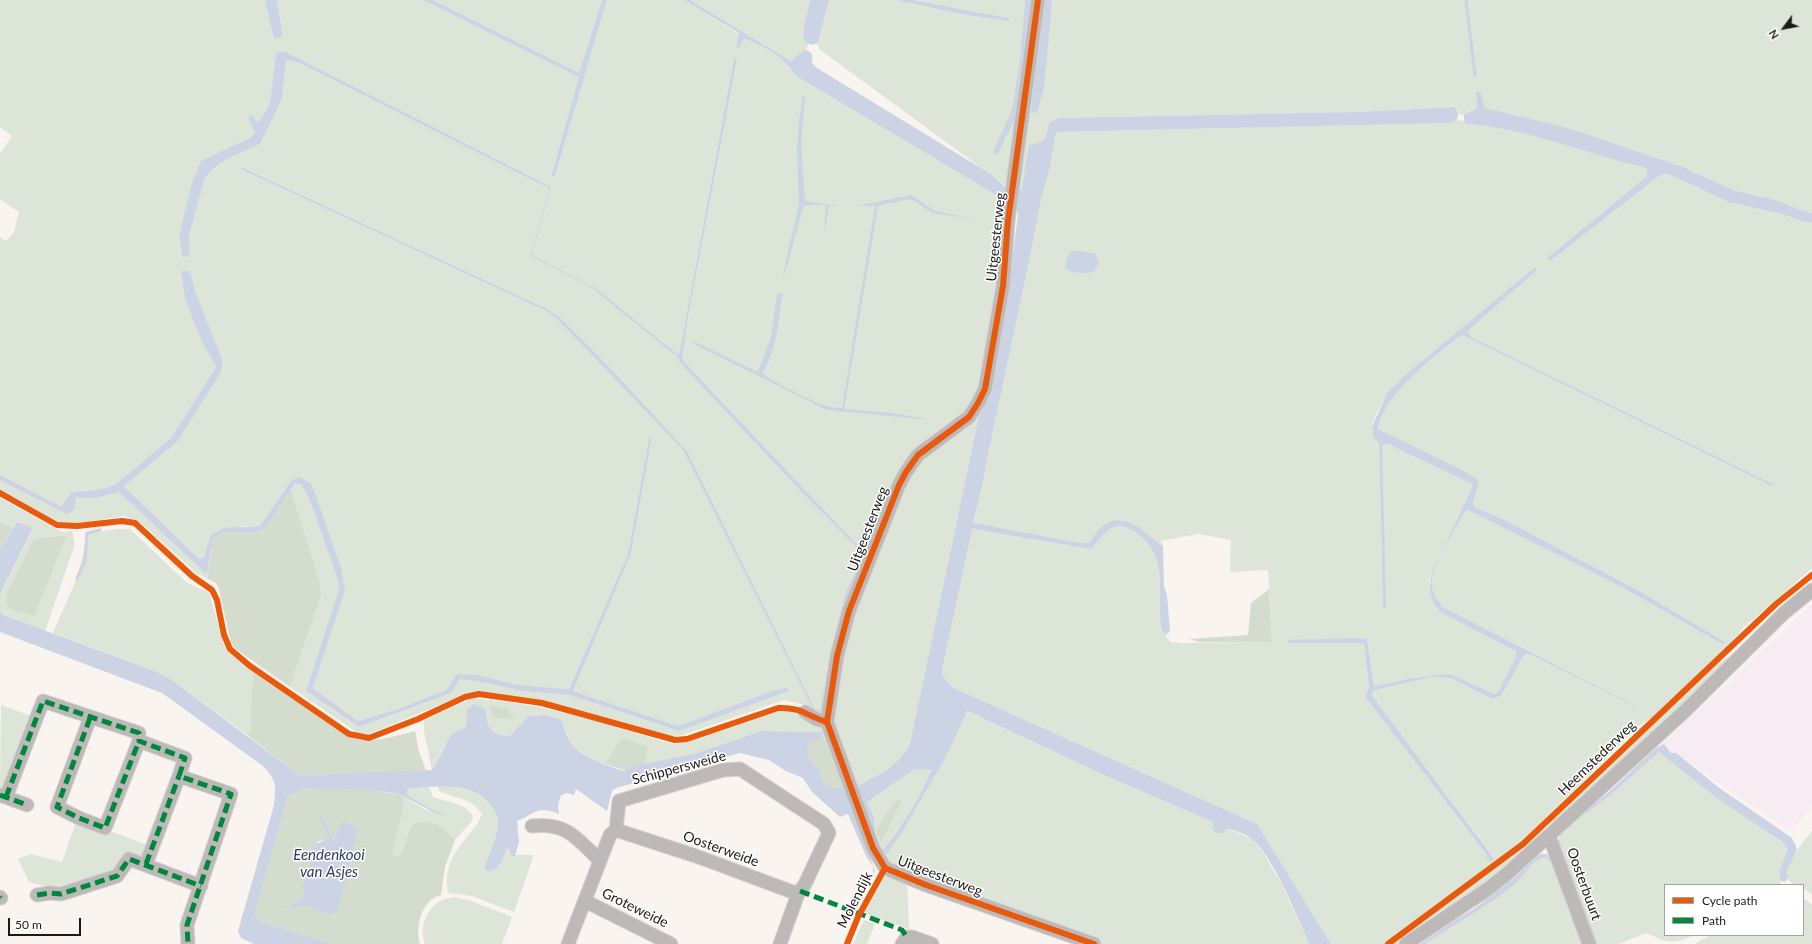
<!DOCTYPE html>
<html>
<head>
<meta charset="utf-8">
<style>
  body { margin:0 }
  #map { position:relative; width:1812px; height:944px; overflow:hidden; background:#f9f4f0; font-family:Lato,sans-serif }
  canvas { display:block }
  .legend { position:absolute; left:1664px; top:884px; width:140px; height:52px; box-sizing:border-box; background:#fff; border:1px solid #a4a3a2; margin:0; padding:5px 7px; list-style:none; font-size:12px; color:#1c1916 }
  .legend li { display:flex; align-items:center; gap:8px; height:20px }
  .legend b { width:20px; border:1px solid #a4a3a2 }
  .north { position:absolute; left:1764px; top:8px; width:40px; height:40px; -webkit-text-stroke:3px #fff; paint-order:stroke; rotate:238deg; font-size:11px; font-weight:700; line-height:16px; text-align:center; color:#1c1916 }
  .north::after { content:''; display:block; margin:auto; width:14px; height:18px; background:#1c1916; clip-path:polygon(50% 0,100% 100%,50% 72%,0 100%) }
  .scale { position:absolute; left:8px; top:918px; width:73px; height:18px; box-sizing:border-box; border:2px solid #1c1916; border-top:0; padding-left:5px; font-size:12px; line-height:14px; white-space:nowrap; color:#1c1916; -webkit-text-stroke:3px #fff; paint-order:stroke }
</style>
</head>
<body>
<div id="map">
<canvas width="1812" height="944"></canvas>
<ul class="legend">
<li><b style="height:5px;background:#e8590c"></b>Cycle path</li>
<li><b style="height:5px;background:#00873e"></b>Path</li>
</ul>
<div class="north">N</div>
<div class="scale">50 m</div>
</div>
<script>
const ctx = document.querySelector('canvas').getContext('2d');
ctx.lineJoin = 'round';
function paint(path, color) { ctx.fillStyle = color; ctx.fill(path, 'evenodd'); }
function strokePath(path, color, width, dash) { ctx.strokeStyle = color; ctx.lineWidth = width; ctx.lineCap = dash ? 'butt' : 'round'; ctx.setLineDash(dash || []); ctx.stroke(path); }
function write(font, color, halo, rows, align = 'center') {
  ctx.font = font + ' Lato,sans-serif'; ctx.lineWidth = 3; ctx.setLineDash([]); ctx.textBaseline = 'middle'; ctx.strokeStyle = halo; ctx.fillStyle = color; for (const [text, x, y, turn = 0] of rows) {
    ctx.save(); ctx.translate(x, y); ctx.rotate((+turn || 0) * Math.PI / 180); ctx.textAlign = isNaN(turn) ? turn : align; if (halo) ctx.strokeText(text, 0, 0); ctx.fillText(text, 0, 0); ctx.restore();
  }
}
paint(new Path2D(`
  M 1812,604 L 1812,807 L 1790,831 L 1661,745 Z`), '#f8ecf3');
paint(new Path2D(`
  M 0,0 L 265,0 L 274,39 L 283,37 L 277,0 L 423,0 L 579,77 L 551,175 L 555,176 L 607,0 L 684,0 L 739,34 L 739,48 L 744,39 C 764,45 785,58 796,76 L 1003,199 L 994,255 L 997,278 L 994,306 L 978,390 L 974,399 L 961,415 L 905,459 L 888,493 L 873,534 L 864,550 L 859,547 L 682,361 L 688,317 L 737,59 L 734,59 L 683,334 L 679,353 L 677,354 L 597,289 L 533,256 L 532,254 L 551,187 L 284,51 L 276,52 L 270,103 L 255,132 L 250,138 L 202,161 L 179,236 L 189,256 L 189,236 L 205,178 C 218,160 241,153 260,144 L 282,99 L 286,59 L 298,62 L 548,188 L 549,191 L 530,256 L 592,288 L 677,357 L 680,363 L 794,484 L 862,553 L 846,591 L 820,711 L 814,709 L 687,451 L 615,373 L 547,309 L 243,167 L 241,169 L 548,312 L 557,319 L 683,450 L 811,706 L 813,711 L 822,713 L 824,716 L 809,712 L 805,705 L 784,700 L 683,735 L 672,736 L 658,734 L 554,704 L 479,691 L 464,694 L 377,731 L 367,734 L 358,733 L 290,687 L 321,596 L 320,582 L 291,490 L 296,484 L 301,484 L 311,503 L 338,581 L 339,589 L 306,691 L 359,727 L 451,693 L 460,679 L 482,682 L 521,691 L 569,695 L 679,731 L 772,691 L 678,726 L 573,691 L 631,553 L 652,437 L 649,438 L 628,554 L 569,689 L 518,685 L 478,675 L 457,674 L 446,690 L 398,709 L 358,721 L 313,688 L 345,591 L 312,485 L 291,481 L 260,526 L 243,526 L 210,536 L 204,557 L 199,559 L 124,486 L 177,442 L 222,359 L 196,293 L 190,271 L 181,271 L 185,299 L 201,340 L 216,367 L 171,438 L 117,483 L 106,488 L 81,491 L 107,496 L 119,492 L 207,575 L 207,579 L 198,574 L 141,523 L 124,516 L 65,525 L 53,521 L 0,491 L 0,237 L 6,241 L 14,232 L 19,212 L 0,199 L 0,154 L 12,136 L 0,127 Z
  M 433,0 L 602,0 L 579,73 Z
  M 690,0 L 810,0 L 804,26 L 803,39 L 808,44 L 806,50 L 799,53 L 791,61 Z
  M 829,0 L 897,0 L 955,13 L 1009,18 L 911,0 L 1025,0 L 1020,58 L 1010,115 L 1015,118 L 1028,50 L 1031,0 L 1035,0 L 1010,189 L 819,49 L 818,43 Z
  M 1041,0 L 1812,0 L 1812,213 L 1800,210 L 1779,201 L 1733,190 L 1683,167 L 1604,140 L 1485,108 L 1479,91 L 1476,92 L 1477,108 L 1464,115 L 1458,114 L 1455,107 L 1357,112 L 1058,118 L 1049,123 L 1045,139 L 1026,169 L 1022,189 L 1014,194 Z
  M 1457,120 L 1464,121 L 1466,124 C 1528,127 1588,153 1647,169 L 1647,176 L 1547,258 L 1656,178 L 1664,174 L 1671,175 L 1804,222 L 1812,222 L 1812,568 L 1743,628 L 1726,648 L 1652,717 L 1639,726 L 1520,843 L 1384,944 L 1331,944 L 1257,824 L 958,690 L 952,687 L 942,675 L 943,665 L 971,529 L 1091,549 C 1105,534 1112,517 1135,532 C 1174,559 1153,598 1163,633 L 1167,634 L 1166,637 L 1171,642 L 1181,643 L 1272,642 L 1268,570 L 1230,572 L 1231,540 L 1198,534 L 1161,541 L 1163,546 L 1144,532 L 1121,520 L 1090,542 L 1080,543 L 973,524 L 983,483 L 986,464 L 1028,267 L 1041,201 L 1050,167 L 1056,132 L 1451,123 ZM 1535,267 L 1537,270 L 1468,331 L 1471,337 L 1775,485 L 1766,483 L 1462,335 C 1433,359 1386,389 1378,429 L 1479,481 L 1473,503 L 1475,507 L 1509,522 L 1639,591 L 1725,642 L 1722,644 L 1622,587 L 1468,510 L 1465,512 C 1456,529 1434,561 1432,579 C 1430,590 1437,600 1443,607 L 1635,706 L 1633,707 L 1530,654 L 1524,655 L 1501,696 L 1492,699 L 1451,678 L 1432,677 L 1375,690 L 1372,693 L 1373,697 L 1494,857 L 1491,860 L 1365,697 L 1369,687 L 1364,643 L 1288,643 L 1288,641 L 1356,638 L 1367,639 L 1374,686 L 1412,678 L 1451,674 L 1489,692 L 1493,694 L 1499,691 L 1516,657 L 1516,651 L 1437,610 L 1435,606 L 1429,580 L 1432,572 L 1472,488 L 1472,484 L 1390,445 L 1384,444 L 1382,446 L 1383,608 L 1379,443 C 1375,438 1371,433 1372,426 C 1373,416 1388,393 1395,385 Z
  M 984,396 L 989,397 L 980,411 L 910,745 C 898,767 878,775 856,787 L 832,719 L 841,649 L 905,477 Z
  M 0,498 L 57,529 L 63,532 L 72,531 L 75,544 L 45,631 L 3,615 L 0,611 L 0,594 L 33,529 L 17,522 L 13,528 L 0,522 Z
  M 116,529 L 130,529 L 186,582 L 209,593 L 224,646 L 232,655 L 253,672 L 250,731 L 247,735 L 169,678 L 157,672 L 53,633 C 65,603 86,567 85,534 Z
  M 1737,651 L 1666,724 L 1549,828 L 1553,820 L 1643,731 L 1716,665 Z
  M 472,699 C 535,700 611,726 672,744 L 685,742 C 705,735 777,706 792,710 C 804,712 815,720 826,726 L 829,739 C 824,739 823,737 821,732 L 761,731 L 694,754 L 645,764 L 648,746 L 623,738 L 619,742 L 605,764 C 579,757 569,744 561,719 L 544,715 L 528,716 L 510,736 C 492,736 486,727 486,710 L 467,710 L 466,727 L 444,746 L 432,770 L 424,731 L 424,720 Z
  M 1,705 L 31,716 L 4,790 L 0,789 Z
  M 966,711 L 1104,775 L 1213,822 L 1212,828 L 1227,828 L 1252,839 L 1263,853 L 1281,883 L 1309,944 L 1101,944 L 891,867 L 876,841 L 874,818 L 867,802 L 915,769 L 933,770 L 898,833 L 883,850 L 904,829 L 945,759 Z
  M 1659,752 L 1786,846 L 1787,853 L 1779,873 L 1781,883 L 1779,885 L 1665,885 L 1665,935 L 1696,935 C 1671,944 1671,944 1646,933 L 1619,944 L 1598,944 L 1561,845 L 1560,839 L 1563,833 L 1571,825 L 1614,792 Z
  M 438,786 C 458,785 497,794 498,820 C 498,836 490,853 484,868 L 499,866 L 507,848 L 510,851 L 511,855 L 534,855 L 514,912 L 472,896 L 448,893 C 444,869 452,856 466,838 C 473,829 478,825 482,814 C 470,797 457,799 439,791 Z
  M 429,787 L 433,797 C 446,802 466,803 473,816 L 472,821 L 455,840 L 449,832 L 411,824 L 401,854 L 397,858 L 391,855 L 404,804 L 403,796 L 426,810 L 444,814 L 435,811 L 407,795 L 408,788 Z
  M 77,819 L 148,845 L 143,860 L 124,854 L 116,871 L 51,888 L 29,882 L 18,859 L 31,854 L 62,862 Z
  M 1543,830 L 1545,833 L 1505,870 L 1461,901 L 1441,911 L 1401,944 L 1391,944 L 1515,854 Z
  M 1812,831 L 1812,895 L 1803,888 L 1803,885 C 1767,885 1803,842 1812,831 Z
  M 1546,857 L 1553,865 L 1582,944 L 1425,944 L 1528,869 L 1539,858 Z
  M 887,873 L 907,880 L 909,929 L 867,914 L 865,911 L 882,876 Z
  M 455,897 L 471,901 L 512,917 L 502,944 L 425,944 C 417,922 432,898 455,897 Z
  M 1803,898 L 1812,905 L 1812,944 L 1695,944 L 1710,935 L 1803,935 Z
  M 864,920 L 875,924 L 867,944 L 853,944 Z`), '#dde4d8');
paint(new Path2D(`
  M 291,490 L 320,582 L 321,596 L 290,687 L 236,649 L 231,643 L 219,589 L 216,583 L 207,579 L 213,539 L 226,532 L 256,532 L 265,528 Z
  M 0,522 L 13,528 L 0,549 Z
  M 66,536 L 34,616 L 12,610 L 6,602 L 7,593 L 34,539 Z
  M 1269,589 L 1272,642 L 1199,642 L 1189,639 L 1248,635 L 1251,603 Z
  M 253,672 L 343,733 C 365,747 391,737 415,731 L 419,752 L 426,770 L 406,772 L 305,775 L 298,774 L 247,735 L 250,731 Z
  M 490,706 L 508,709 L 514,719 L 493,718 Z
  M 822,736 L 825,739 L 844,785 L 841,787 L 834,788 L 825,785 L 819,770 L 809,758 L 806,743 Z
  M 623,738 L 648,746 L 645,764 L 633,766 L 626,771 L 605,764 L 619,742 Z
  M 305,788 C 337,788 371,787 403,796 L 404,804 L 392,855 L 397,857 L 401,854 L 411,825 C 428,817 445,826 455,840 L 445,867 L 441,895 C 421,900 415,927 420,944 L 333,944 L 262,922 L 258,919 L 255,914 L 288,796 ZM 322,815 L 334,841 L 348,823 L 356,826 L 327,914 L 306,906 L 300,907 L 285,905 L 297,902 L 305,894 L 305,880 L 311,873 L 309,867 L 315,844 L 319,841 L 329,840 Z
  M 902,799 L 881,842 L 876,830 L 894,802 Z`), '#d3dccd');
paint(new Path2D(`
  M 265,0 L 277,0 L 283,37 L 274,39 Z
  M 423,0 L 433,0 L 579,73 L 602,0 L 607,0 L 555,176 L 551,176 L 579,77 Z
  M 684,0 L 690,0 L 791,61 L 799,53 L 806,50 C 813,53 813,56 812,63 L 817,68 L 989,173 L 1014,194 L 1022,189 L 1029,145 C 1047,142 1045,140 1049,123 L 1058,118 L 1357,112 L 1455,107 L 1458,114 L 1457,120 L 1451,123 L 1056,132 L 1050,167 L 1041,201 L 1028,267 L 986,464 L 983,483 L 973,523 L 1080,543 L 1090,542 C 1094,536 1099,528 1104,525 C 1126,510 1146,535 1163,546 L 1164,586 L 1167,595 L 1170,631 L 1167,634 L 1163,633 C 1153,598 1174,559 1135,532 C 1112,517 1105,534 1091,549 L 972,529 L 943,665 L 942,675 L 952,687 L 958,690 L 1257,824 L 1331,944 L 1309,944 C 1296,914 1276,862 1253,840 C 1247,834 1235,831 1228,828 L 1223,833 L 1216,833 L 1212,828 L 1213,822 L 1104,775 L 967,711 L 945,759 L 904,829 L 886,855 L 883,853 L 883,850 C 904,826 918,798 932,770 L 915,769 L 867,802 L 874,818 L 876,841 L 856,787 C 878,775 898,767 910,744 L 980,411 L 989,397 L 1011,268 L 1018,215 L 1015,204 L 1007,198 L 1002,214 L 1003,199 L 796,76 C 785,58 764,45 744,39 L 739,48 L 736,48 L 739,33 Z
  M 810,0 L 829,0 L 818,43 C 811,46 808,45 803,39 L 804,26 Z
  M 897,0 L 912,0 L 1009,18 L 1009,21 L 955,13 Z
  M 1025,0 L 1031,0 L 1028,50 L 1015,118 L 998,154 L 995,154 L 993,152 L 1010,115 L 1013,101 L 1020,58 Z
  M 1043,0 L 1052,0 L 1044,88 L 1037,113 L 1031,112 Z
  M 284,51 L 551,187 L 532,254 L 533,256 L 597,289 L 677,354 L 679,353 L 683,334 L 734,59 L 737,59 L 688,317 L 682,360 L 859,547 L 864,550 L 873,534 L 888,493 L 905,459 L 920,444 L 961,415 L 970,404 L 978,390 L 994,306 L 997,278 L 994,255 L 999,222 L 1001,222 L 997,254 L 999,277 L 981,385 L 976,397 L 964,413 L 921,446 L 866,553 L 862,553 L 794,484 L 680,363 L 677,357 L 592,288 L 530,256 L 549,191 L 548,188 L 298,62 L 286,60 L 282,99 L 260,144 C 241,153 218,160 205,178 L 189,236 L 189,256 L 183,257 L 179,236 L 192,183 L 201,161 L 250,138 L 255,132 L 248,118 L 251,115 L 259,123 L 270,103 L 276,52 Z
  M 1480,91 L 1485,108 L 1567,128 L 1604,140 L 1683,167 L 1733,190 L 1779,201 L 1800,210 L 1812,213 L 1812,222 L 1804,222 L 1779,213 L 1729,202 L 1671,175 L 1664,174 L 1656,178 L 1550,261 L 1547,258 L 1647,176 L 1647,169 C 1636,165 1623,163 1612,159 C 1564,145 1516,127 1466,124 L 1464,121 L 1464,115 L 1477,108 L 1476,92 Z
  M 803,95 L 805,97 L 801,142 L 805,201 L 839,206 L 829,206 L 824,233 L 826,205 L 804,205 L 783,280 L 788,251 L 799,205 L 797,150 L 799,122 Z
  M 242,167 L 547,309 L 561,319 L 615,373 L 687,451 L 814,708 L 820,711 L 830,655 L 846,591 L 858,565 L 860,566 L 848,596 L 834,646 L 822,713 L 813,711 L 811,706 L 683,450 L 557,319 L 548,312 L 241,169 Z
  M 911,195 L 935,211 L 974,219 L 932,213 L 915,201 L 909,199 L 878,206 L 844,409 L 892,413 L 932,420 L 827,410 L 696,345 L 693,341 L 758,372 L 771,337 L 777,294 L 783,293 C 778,321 777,350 762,374 C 780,384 822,410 842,408 L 875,206 L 857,206 Z
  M 1072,251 L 1082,251 L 1095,254 L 1099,261 C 1094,277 1086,273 1071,272 L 1065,267 L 1067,258 Z
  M 1535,267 L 1537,270 L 1468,331 L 1471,337 L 1775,485 L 1773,486 L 1766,483 L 1462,335 C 1435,356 1384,393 1378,429 L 1464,471 L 1479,481 L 1473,503 L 1475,507 L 1509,522 L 1639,591 L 1725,642 L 1722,644 L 1622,587 L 1468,510 L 1465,512 C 1456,528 1434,562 1432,579 C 1430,590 1437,600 1443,607 L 1635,706 L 1634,707 L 1530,654 L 1524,655 L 1501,696 L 1492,699 L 1451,678 L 1432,677 L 1375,690 L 1372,693 L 1373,697 L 1494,858 L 1491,860 L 1365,697 L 1369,687 L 1364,643 L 1288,643 L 1288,640 L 1356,638 L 1367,639 L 1374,686 L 1412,678 L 1451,674 L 1489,692 L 1494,694 L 1499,691 L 1516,657 L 1516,651 L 1442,613 C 1430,605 1428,585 1432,572 L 1472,488 L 1472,484 L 1390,445 L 1384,444 L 1382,446 L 1386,608 L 1383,608 L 1379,443 L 1373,437 L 1372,426 L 1388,392 L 1403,377 Z
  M 181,271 L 190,271 L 196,293 L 222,359 L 222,370 L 177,442 L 124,486 L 199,559 L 204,557 L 210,536 L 224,528 L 260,526 L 291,481 L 300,477 L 312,485 L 341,568 L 345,591 L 313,688 L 358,721 L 398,709 L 446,690 L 457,674 L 478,675 L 518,685 L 569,689 L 628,554 L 649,438 L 652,437 L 631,553 L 573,691 L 678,726 L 772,691 L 787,688 L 788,691 L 679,731 L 569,695 L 521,691 L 482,682 L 460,679 L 451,693 L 359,727 L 306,691 L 339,589 L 338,581 L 311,503 L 301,484 L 295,484 L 265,528 L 256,532 L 226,532 L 213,539 L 207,575 L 119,492 C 106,496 90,500 76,497 L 74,510 L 67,514 L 0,480 L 0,475 L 61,507 L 71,493 L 106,488 L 117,483 L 171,438 L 216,367 L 201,340 L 185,299 Z
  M 17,522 L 33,528 L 0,594 L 0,549 Z
  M 0,611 L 3,615 L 157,672 L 169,678 L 298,774 L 305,775 L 432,770 L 451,735 L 466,727 L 467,710 L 474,704 L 486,710 C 486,727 492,736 510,736 L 528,716 L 544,715 L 561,719 C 569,746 578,755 604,764 C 612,767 618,770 625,771 L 633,766 L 694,754 L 761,731 L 822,732 L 823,737 L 807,743 L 809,758 L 819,770 L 825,785 C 831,787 838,790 844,785 L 875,871 L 859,905 L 857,904 L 873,872 L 873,866 L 866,856 L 848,814 L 840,817 L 812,792 L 803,778 L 786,771 L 769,760 L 740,753 L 616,788 L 612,791 L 607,811 L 576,789 L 574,795 L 567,793 L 561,795 L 558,805 L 559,814 C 536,805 537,813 517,821 L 519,842 L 515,856 L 511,856 L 510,851 L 507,848 C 503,858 500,871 487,871 L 484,868 C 490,853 498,837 498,820 C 497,815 495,811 492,806 C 473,780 435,787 408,788 L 407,795 L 435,811 L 446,815 L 437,814 L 403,796 L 389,792 L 352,789 L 305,788 L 288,796 L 255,914 L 258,919 L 262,922 L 333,944 L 254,944 L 241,938 L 238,931 L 274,805 C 276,786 277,780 263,766 L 162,693 L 0,632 Z
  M 1664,744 L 1671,753 L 1676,753 L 1718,787 L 1792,838 L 1797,849 L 1787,871 L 1788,878 L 1785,882 L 1781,881 C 1775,871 1787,859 1787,848 L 1782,842 L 1717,798 L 1659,752 L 1614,792 L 1571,825 L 1563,833 L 1560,839 L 1561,845 L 1598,944 L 1596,944 L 1566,868 L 1559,846 L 1559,839 L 1561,833 L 1571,823 L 1610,791 L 1656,748 Z
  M 322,815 L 334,841 L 342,823 L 348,823 L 358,827 L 339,906 L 336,912 L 327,914 L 306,906 L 300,907 L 284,906 L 297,902 L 305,894 L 302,887 L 305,880 L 311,873 L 309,867 L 315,844 L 329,839 L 320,817 Z
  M 1541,854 C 1550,853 1551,857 1553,865 L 1546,857 C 1532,859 1527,873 1517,882 C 1489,906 1456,923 1425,944 L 1420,944 L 1452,922 L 1477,907 L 1516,876 L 1536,857 Z`), '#cbd3e4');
strokePath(new Path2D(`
  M 1466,0 L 1475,75
  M 77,578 L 85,560 L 87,533 L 100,530
  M 1488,857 L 1491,860 L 1489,858`), '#cbd3e4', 3);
const minor = new Path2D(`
  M 1038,0 L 1008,221 L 1003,286 L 985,389 L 978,403 L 969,417 L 918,455 L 906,472 L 899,485 L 849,611 L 837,656 L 827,722 L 873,848 L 885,868 L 926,885 L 1094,944
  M 805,712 L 816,719 L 827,722
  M 90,718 L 57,807 L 79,818 L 105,828 L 139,741
  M 0,795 L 27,805
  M 6,797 L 43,701 L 139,733 L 139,741 L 185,758 L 179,776 L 231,794 L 187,925 L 188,944
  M 532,826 C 566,822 577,838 599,860
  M 616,830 L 619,801 L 723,770 L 740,769 L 824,824 L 829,833 L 805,884 L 798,894
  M 1549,836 L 1589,944
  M 146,864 L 179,776
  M 37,895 L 50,893 L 61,894 L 117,876 L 129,859 L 201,886
  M 0,897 L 1,898
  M 585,901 L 671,944
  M 568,944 L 610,835 L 616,830 L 696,856 L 798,894 L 780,944
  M 902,944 L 907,937 L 912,937 L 932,944
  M 1406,944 L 1488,889 L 1508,873 L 1684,712 L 1784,613 L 1812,590`);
strokePath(minor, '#d5d1ce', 15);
strokePath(minor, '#beb9b9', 13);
strokePath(new Path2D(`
  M 90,718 L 57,807 L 79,818 L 105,828 L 139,741
  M 0,795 L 27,805
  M 6,797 L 43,701 L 139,733 L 139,741 L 185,758 L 179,776 L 231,794 L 187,925 L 188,944
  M 146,864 L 179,776
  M 800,891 L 902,930 L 907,937
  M 37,895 L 50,893 L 61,894 L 117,876 L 129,859 L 201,886
  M 0,897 L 1,898`), '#00873e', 5, [10, 5]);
strokePath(new Path2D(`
  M 1038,0 L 1008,221 L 1003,286 L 985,389 L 978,403 L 969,417 L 918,455 L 906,472 L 899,485 L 849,611 L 837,656 L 827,722 L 873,848 L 885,868 L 926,885 L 1094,944
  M 0,493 L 57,525 L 77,526 L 122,521 L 135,523 L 192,576 L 212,590 L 217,600 L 224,635 L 230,649 L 250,666 L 349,734 L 369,738 L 418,719 L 465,697 L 479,694 L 542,703 L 675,740 L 687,739 L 778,708 C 802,707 806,716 827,722
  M 847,944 L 858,917 L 885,868
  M 1388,944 L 1523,844 L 1776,604 L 1812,575`), '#e8590c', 6);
write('14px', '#1c1916', '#fff', [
  ["Uitgeesterweg",996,237,-84],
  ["Uitgeesterweg",868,529,-69],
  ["Heemstederweg",1597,758,-44],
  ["Schippersweide",679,768,-15],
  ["Oosterweide",721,849,20],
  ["Uitgeesterweg",940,876,21],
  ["Oosterbuurt",1584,884,70],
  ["Molendijk",855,900,-63],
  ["Groteweide",635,908,26]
]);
write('italic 15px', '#293c62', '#fff', [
  ["Eendenkooi",329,855],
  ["van Asjes",329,872]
]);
</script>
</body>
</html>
